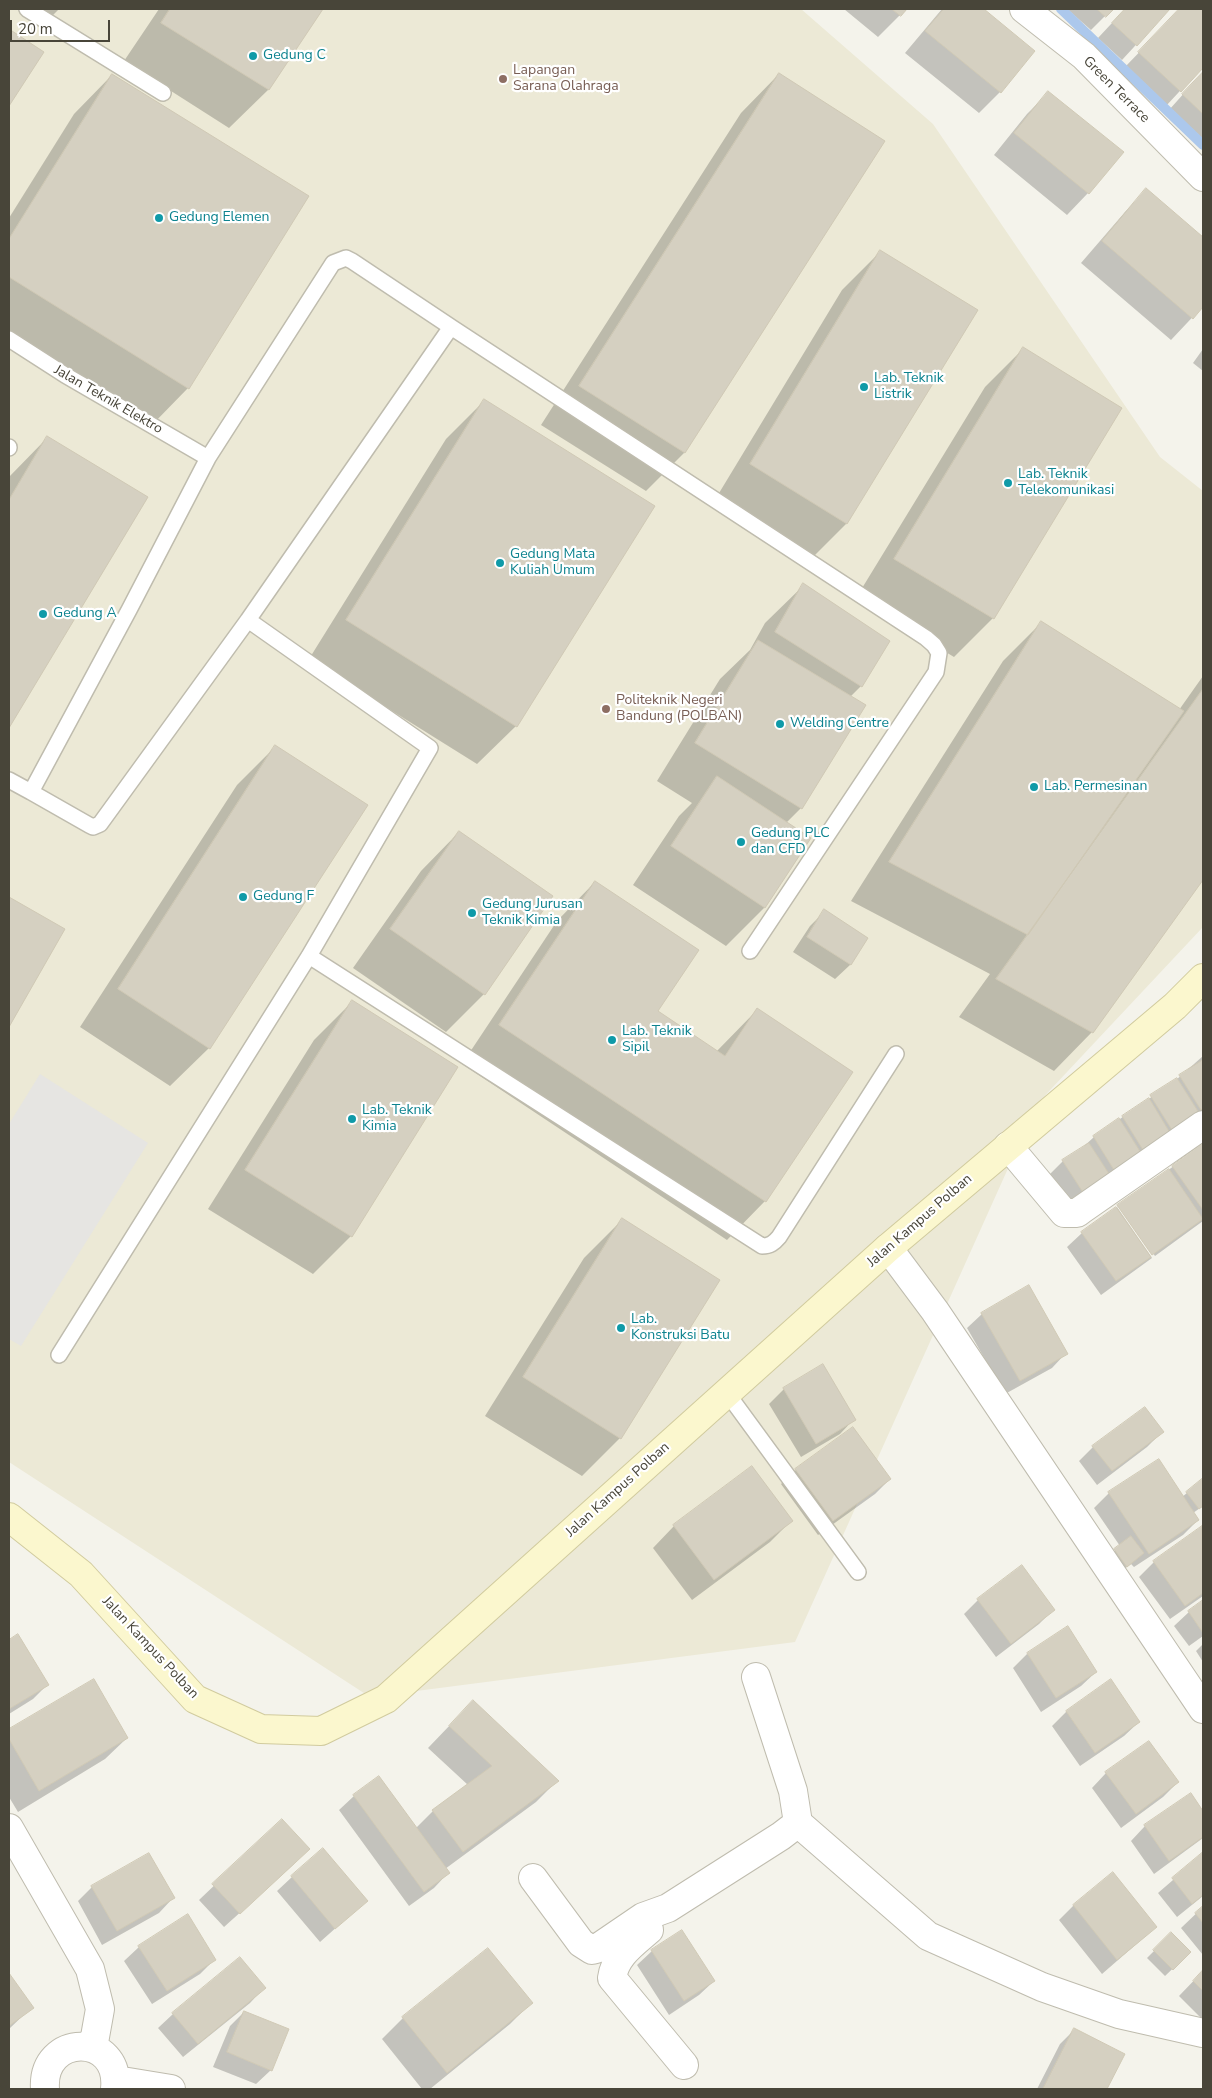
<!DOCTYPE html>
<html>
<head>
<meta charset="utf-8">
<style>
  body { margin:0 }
  #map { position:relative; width:1212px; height:2098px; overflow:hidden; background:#f4f3eb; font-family:"Nunito Sans",sans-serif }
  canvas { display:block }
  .frame { position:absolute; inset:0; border:10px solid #484539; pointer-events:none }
  .scale { position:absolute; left:10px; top:20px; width:100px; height:22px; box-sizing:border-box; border:2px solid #484539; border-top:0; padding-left:6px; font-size:15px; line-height:18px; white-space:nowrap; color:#484539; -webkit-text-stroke:4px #fff; paint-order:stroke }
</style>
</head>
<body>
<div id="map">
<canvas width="1212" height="2098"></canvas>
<div class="frame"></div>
<div class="scale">20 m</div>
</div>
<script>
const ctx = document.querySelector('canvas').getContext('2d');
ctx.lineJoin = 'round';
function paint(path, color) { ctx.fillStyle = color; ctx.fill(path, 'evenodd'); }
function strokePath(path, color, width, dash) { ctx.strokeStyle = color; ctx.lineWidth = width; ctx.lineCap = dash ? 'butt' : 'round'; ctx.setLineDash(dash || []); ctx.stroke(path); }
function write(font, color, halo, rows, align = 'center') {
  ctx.font = font + ' "Nunito Sans",sans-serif'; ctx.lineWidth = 4.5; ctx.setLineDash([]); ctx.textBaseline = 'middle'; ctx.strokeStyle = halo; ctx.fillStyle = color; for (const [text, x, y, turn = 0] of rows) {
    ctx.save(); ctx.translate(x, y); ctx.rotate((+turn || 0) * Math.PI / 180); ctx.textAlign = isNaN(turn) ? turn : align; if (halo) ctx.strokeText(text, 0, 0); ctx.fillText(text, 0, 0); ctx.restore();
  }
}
paint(new Path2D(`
  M 9,9 L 801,9 L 933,124 L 1160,457 L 1203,491 L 1203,927 L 1037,1104 L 795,1642 L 370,1697 L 9,1462 Z`), '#ece9d6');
paint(new Path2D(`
  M 40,1074 L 148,1143 L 21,1346 L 9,1339 L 9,1124 Z`), '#e6e5e2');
paint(new Path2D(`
  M 28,9 L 59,9 L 47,21 Z
  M 159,9 L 321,9 L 268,90 L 229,128 L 124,61 Z
  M 844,9 L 906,9 L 878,37 Z
  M 942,9 L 982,9 L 1034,51 L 1000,92 L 979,113 L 905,53 Z
  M 1067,9 L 1112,9 L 1091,30 Z
  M 1125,9 L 1169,9 L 1122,60 L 1098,38 Z
  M 1181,9 L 1201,9 L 1203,11 L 1203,66 L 1166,106 L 1125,67 Z
  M 9,31 L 42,53 L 9,104 Z
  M 1203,72 L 1203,142 L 1169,110 Z
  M 779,74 L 884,141 L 684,453 L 646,491 L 541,425 L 741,113 Z
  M 112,75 L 307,197 L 188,388 L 150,427 L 9,339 L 9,218 L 74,114 Z
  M 1048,93 L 1122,153 L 1088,193 L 1067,215 L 994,155 L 1027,114 Z
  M 1146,190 L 1203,239 L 1203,306 L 1171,340 L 1081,263 L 1125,212 Z
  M 880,252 L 847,523 L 808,562 L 713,503 L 842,290 Z
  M 1023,349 L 1121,408 L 993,618 L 954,657 L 856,598 L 985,387 Z
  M 1203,349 L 1203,371 L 1193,363 Z
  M 484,401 L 516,726 L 477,764 L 309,659 L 446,439 Z
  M 47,438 L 147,498 L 9,726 L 9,477 Z
  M 804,585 L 861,686 L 850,697 L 864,706 L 801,808 L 786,823 L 810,839 L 764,908 L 726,946 L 633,885 L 679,816 L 692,803 L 657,781 L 720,679 L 750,650 L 765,623 Z
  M 1041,623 L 1179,710 L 1203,676 L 1203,878 L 1092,1032 L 1054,1071 L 959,1017 L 990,974 L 851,901 L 1003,661 Z
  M 275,747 L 209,1048 L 170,1086 L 80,1027 L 237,785 Z
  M 459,832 L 484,994 L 446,1032 L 353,968 L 421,871 Z
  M 595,882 L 656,1012 L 716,1052 L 757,1010 L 765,1201 L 727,1240 L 462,1064 L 557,921 Z
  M 9,898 L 63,930 L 9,1024 Z
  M 825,911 L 867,938 L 850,965 L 835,979 L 793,952 L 810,926 Z
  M 352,1002 L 351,1236 L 313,1274 L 208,1209 L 314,1040 Z
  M 1203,1056 L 1203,1113 L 1069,1207 L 1049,1175 L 1063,1161 L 1082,1148 L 1094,1137 L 1176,1080 Z
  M 1203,1145 L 1203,1221 L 1155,1256 L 1120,1207 L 1117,1207 Z
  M 1117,1207 L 1152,1258 L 1101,1295 L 1067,1247 L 1082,1233 Z
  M 622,1220 L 620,1438 L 582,1476 L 485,1416 L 584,1258 Z
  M 982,1314 L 1066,1353 L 1052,1368 L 1005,1394 L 967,1328 Z
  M 823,1366 L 854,1419 L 840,1434 L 801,1457 L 769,1404 L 784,1389 Z
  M 1162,1432 L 1147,1447 L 1097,1485 L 1079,1461 L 1093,1447 Z
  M 796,1470 L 890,1479 L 875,1494 L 818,1535 L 781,1484 Z
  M 1203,1480 L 1203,1506 L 1193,1513 L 1198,1520 L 1183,1535 L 1134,1567 L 1131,1564 L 1119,1573 L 1108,1557 L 1120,1546 L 1094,1508 L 1109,1493 L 1182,1497 Z
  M 791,1521 L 770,1542 L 692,1600 L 653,1548 L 674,1526 Z
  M 1202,1528 L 1203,1596 L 1170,1619 L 1139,1577 L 1154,1562 Z
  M 978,1600 L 1053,1610 L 1039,1624 L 996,1657 L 964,1614 Z
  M 1203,1602 L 1203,1636 L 1189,1646 L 1174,1626 L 1189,1612 Z
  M 18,1636 L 47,1685 L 33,1699 L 9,1714 L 9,1642 Z
  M 1203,1644 L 1203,1662 L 1196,1651 Z
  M 1027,1654 L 1096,1672 L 1081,1686 L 1041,1712 L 1013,1668 Z
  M 93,1680 L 127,1738 L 105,1759 L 18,1812 L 9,1797 L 9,1730 Z
  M 1111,1681 L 1139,1722 L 1124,1736 L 1080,1766 L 1052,1726 L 1066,1712 Z
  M 452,1723 L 557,1781 L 536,1802 L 445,1869 L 448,1873 L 434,1888 L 409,1906 L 339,1810 L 354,1796 L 416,1828 L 433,1811 L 468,1785 L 428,1748 Z
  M 1106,1773 L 1178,1782 L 1163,1797 L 1121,1828 L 1092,1788 Z
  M 1190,1794 L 1203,1813 L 1203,1838 L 1154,1874 L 1131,1841 L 1145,1826 Z
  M 282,1821 L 294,1864 L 224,1927 L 199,1900 Z
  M 1203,1854 L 1203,1896 L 1177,1917 L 1158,1893 Z
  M 1113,1874 L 1156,1927 L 1102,1974 L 1059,1920 L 1073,1906 Z
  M 292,1877 L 366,1901 L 320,1942 L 277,1891 Z
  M 92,1887 L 173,1898 L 159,1913 L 102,1945 L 78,1901 Z
  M 1203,1907 L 1203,1955 L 1181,1928 Z
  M 1171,1934 L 1190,1952 L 1165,1976 L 1147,1958 Z
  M 139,1947 L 214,1960 L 200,1974 L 152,2004 L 124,1961 Z
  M 652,1951 L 714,1981 L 699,1995 L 669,2015 L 637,1965 Z
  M 1203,1971 L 1203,2020 L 1179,1996 Z
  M 9,1975 L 32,2007 L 9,2029 Z
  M 264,1988 L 250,2003 L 183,2057 L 158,2028 L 173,2014 Z
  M 531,2003 L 510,2024 L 430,2089 L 422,2089 L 382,2039 L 403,2018 Z
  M 244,2012 L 271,2070 L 256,2084 L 213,2067 L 230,2026 Z
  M 1074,2030 L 1123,2055 L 1105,2089 L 1037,2089 L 1060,2044 Z`), '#0003');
strokePath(new Path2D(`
  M 1061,9 L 1203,145`), '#acc8ec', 10);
const building = new Path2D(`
  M 170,9 L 323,9 L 269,90 L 161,23 Z
  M 892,9 L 907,9 L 901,16 Z
  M 944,9 L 984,9 L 1035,51 L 1001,93 L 925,31 Z
  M 1097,9 L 1114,9 L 1106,17 Z
  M 1125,9 L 1170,9 L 1137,46 L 1112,23 Z
  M 1179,9 L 1203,9 L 1203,68 L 1181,92 L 1138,52 Z
  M 9,29 L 44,52 L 9,106 Z
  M 1203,72 L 1203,114 L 1182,94 Z
  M 779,73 L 885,141 L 685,453 L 579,386 Z
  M 112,74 L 309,196 L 189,389 L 9,277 L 9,239 Z
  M 1048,91 L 1124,152 L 1089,194 L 1014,133 Z
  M 1146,188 L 1203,237 L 1203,307 L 1193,319 L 1102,241 Z
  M 880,250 L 978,310 L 847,524 L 750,464 Z
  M 1023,347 L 1122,408 L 994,619 L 894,559 Z
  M 484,399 L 655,506 L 517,727 L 346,620 Z
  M 47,436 L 148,497 L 9,728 L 9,500 Z
  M 803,583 L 890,641 L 862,687 L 775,632 Z
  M 1041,621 L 1184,711 L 1028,935 L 889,862 Z
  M 758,640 L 866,705 L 802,809 L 695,743 Z
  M 1203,689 L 1203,880 L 1093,1033 L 996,979 Z
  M 275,745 L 368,805 L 210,1049 L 118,989 Z
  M 717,776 L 811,838 L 765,908 L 671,846 Z
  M 459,831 L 553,896 L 485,995 L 390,929 Z
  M 595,881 L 699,950 L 658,1011 L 725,1056 L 757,1008 L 853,1072 L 766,1202 L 499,1025 Z
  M 9,897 L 65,929 L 9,1027 Z
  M 824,909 L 868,938 L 851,965 L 807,937 Z
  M 352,1000 L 458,1067 L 352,1237 L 245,1170 Z
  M 1203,1060 L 1203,1108 L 1201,1110 L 1179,1075 Z
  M 1177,1078 L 1199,1113 L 1172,1130 L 1150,1095 Z
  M 1149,1098 L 1170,1133 L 1143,1150 L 1122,1116 Z
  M 1119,1118 L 1141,1153 L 1114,1170 L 1093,1136 Z
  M 1089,1143 L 1111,1177 L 1084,1194 L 1062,1160 Z
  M 1203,1143 L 1203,1210 L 1172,1166 Z
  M 1169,1169 L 1203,1219 L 1152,1255 L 1117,1205 Z
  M 1116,1207 L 1151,1257 L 1116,1281 L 1081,1232 Z
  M 622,1218 L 720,1280 L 621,1439 L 523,1377 Z
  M 1029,1285 L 1068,1354 L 1020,1381 L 981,1313 Z
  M 823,1364 L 856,1420 L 816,1444 L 783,1388 Z
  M 1145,1407 L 1164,1432 L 1112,1471 L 1092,1446 Z
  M 853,1427 L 891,1479 L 833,1521 L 795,1469 Z
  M 1159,1459 L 1199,1520 L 1149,1554 L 1108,1492 Z
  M 752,1466 L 793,1521 L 714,1580 L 673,1525 Z
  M 1203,1478 L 1203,1506 L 1199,1509 L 1186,1492 Z
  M 1202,1526 L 1203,1593 L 1185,1606 L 1153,1561 Z
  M 1131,1536 L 1144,1553 L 1127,1567 L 1114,1549 Z
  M 1022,1565 L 1055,1610 L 1011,1644 L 977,1599 Z
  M 1203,1600 L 1203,1633 L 1188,1611 Z
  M 1068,1626 L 1097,1672 L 1056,1698 L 1027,1653 Z
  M 18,1634 L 49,1685 L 9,1709 L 9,1640 Z
  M 94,1679 L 128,1738 L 39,1791 L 9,1739 L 9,1729 Z
  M 1111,1679 L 1140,1722 L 1095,1753 L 1066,1711 Z
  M 473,1700 L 559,1781 L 463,1852 L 432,1810 L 492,1766 L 449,1726 Z
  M 1149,1741 L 1179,1782 L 1136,1814 L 1105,1772 Z
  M 379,1776 L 450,1873 L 424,1892 L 353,1795 Z
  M 1191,1793 L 1203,1811 L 1203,1837 L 1169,1861 L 1144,1825 Z
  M 282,1819 L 310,1849 L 240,1914 L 212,1884 Z
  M 323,1848 L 368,1901 L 335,1929 L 291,1876 Z
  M 1203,1852 L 1203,1895 L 1192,1904 L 1172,1878 Z
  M 149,1853 L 175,1898 L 117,1931 L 91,1886 Z
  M 1113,1872 L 1157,1927 L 1117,1960 L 1073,1905 Z
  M 1203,1906 L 1203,1923 L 1195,1913 Z
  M 188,1914 L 216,1960 L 167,1991 L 138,1946 Z
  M 682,1930 L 715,1981 L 684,2001 L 651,1950 Z
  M 1171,1932 L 1191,1952 L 1173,1970 L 1153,1950 Z
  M 488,1948 L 533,2003 L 447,2073 L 402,2017 Z
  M 240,1957 L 266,1988 L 198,2044 L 172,2013 Z
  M 1203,1970 L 1203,1991 L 1193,1981 Z
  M 9,1973 L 34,2008 L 9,2026 Z
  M 244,2011 L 289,2029 L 272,2071 L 227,2052 Z
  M 1074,2028 L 1125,2054 L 1107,2089 L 1043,2089 Z`);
paint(building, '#d5d0c1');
strokePath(building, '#d0c9b5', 1);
const lane = new Path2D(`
  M 27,9 L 163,93
  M 451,327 L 926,638 L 934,645 L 939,653 L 936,672 L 750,951
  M 9,339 L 65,375 L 208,458
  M 9,448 L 9,447
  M 9,780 L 31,792 L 129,610 L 208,458 L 333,263 L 346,258 L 352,261 L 451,327 L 248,620 L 430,748 L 309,956 L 59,1355
  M 31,792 L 89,825 L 93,827 L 100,824 L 248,620
  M 309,956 L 762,1246 C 770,1246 774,1243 779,1237 L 896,1054
  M 727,1393 L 858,1572`);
const street = new Path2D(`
  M 1024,9 L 1084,56 L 1203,177
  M 1008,1146 L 1064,1213 L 1077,1213 L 1081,1210 L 1203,1125
  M 888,1248 L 935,1311 L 1203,1709
  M 756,1677 L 793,1791 L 798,1823
  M 9,1828 L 90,1969 L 100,2009 L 93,2048
  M 533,1878 L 581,1943 L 592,1950 L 596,1949 L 643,1917 L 668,1908 L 781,1836 L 798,1823 L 928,1936 L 1042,1987 L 1119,2014 L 1203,2033
  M 649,1930 C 633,1944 615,1956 612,1978 L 684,2065
  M 116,2080 L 171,2089
  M 45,2089 C 41,2033 121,2032 115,2089`);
const secondary = new Path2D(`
  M 9,1517 L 81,1574 L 195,1699 L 261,1729 L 321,1731 L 386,1699 L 888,1248 L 1175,1006 L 1203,978`);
strokePath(lane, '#bfbcae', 18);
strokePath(street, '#bfbcae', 30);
strokePath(secondary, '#d1cb9e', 30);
strokePath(lane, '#fff', 15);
strokePath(street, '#fff', 28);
strokePath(secondary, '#fbf7ce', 28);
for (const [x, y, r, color] of [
  [253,56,5,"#0f9aa8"],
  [503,79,5,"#8d6e63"],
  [159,218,5,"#0f9aa8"],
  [864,387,5,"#0f9aa8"],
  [1008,483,5,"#0f9aa8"],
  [500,563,5,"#0f9aa8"],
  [43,614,5,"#0f9aa8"],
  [606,709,5,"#8d6e63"],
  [780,724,5,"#0f9aa8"],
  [1034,787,5,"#0f9aa8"],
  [741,842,5,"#0f9aa8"],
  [243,897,5,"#0f9aa8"],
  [472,913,5,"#0f9aa8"],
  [612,1040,5,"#0f9aa8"],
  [352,1119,5,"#0f9aa8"],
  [621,1328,5,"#0f9aa8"]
]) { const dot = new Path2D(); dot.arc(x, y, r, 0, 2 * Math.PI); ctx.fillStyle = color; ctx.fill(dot); strokePath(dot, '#fff', 2); }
write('14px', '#0d838f', '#fff', [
  ["Gedung C",263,56],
  ["Gedung Elemen",169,218],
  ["Lab. Teknik",874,379],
  ["Listrik",874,395],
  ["Lab. Teknik",1018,475],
  ["Telekomunikasi",1018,491],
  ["Gedung Mata",510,555],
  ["Kuliah Umum",510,571],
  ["Gedung A",53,614],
  ["Welding Centre",790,724],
  ["Lab. Permesinan",1044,787],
  ["Gedung PLC",751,834],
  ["dan CFD",751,850],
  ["Gedung F",253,897],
  ["Gedung Jurusan",482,905],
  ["Teknik Kimia",482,921],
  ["Lab. Teknik",622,1032],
  ["Sipil",622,1048],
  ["Lab. Teknik",362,1111],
  ["Kimia",362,1127],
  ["Lab.",631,1320],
  ["Konstruksi Batu",631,1336]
], 'left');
write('14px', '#785e54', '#fff', [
  ["Lapangan",513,71],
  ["Sarana Olahraga",513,87],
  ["Politeknik Negeri",616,701],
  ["Bandung (POLBAN)",616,717]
], 'left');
write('14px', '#484539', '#fff', [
  ["Green Terrace",1116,90,45],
  ["Jalan Teknik Elektro",108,400,30],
  ["Jalan Kampus Polban",920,1221,-41],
  ["Jalan Kampus Polban",618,1490,-42],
  ["Jalan Kampus Polban",150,1648,47]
]);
</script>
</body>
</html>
